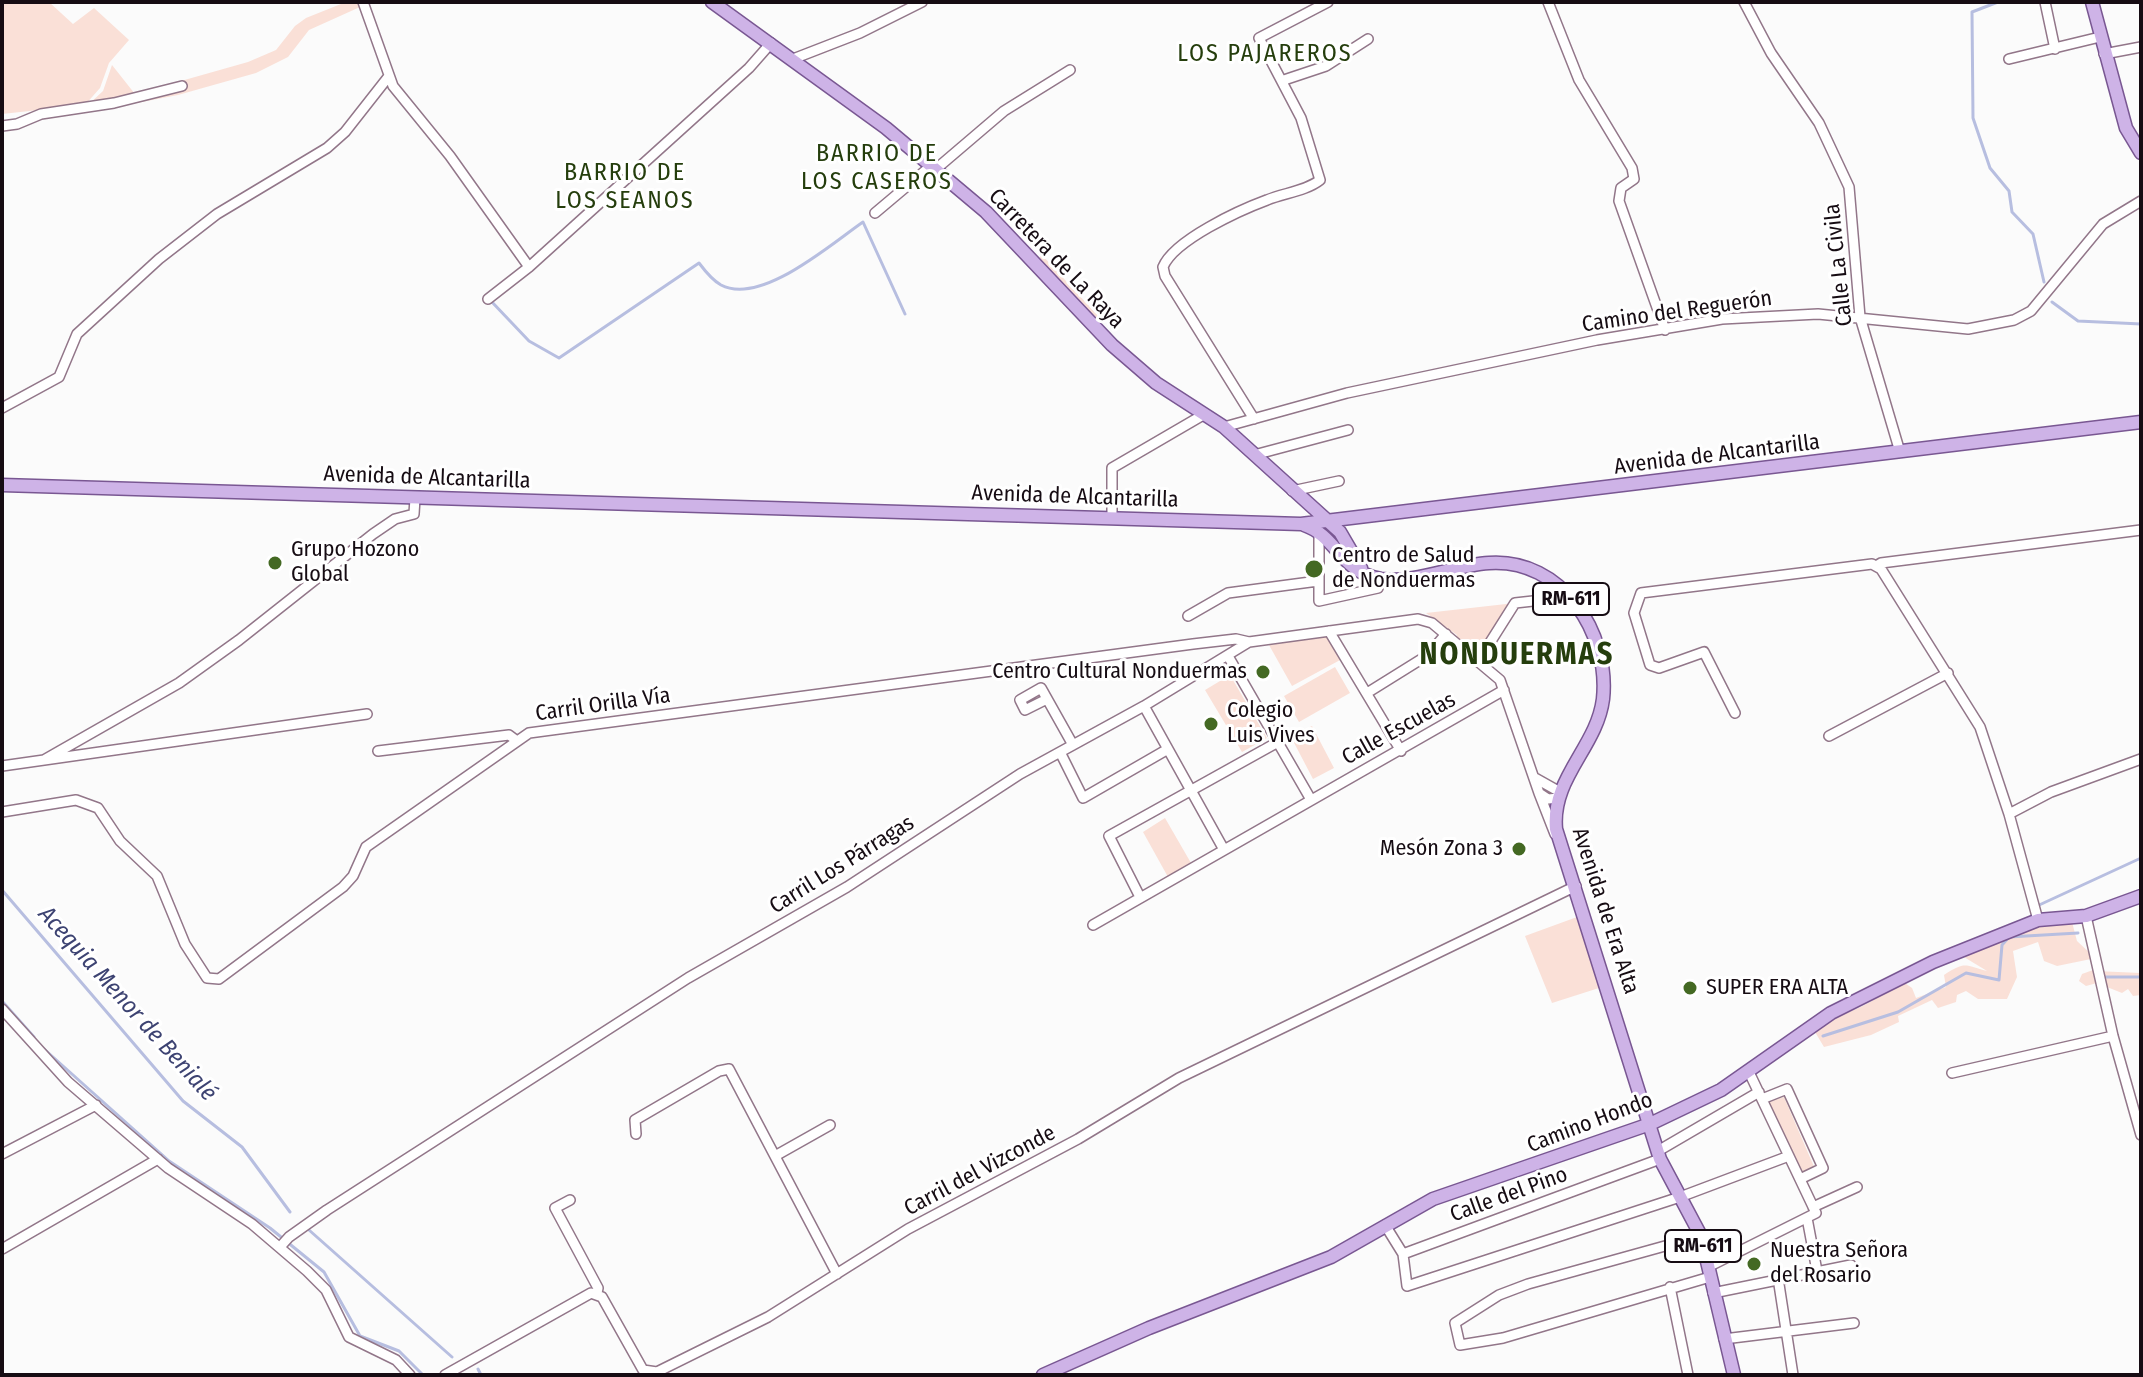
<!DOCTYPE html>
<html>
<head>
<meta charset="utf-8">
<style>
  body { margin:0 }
  #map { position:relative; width:2143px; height:1377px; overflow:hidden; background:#fbfbfb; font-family:"Fira Sans Condensed",sans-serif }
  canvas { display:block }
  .frame { position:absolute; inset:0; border:4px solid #160c13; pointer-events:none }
</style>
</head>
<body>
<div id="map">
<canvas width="2143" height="1377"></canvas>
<div class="frame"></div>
</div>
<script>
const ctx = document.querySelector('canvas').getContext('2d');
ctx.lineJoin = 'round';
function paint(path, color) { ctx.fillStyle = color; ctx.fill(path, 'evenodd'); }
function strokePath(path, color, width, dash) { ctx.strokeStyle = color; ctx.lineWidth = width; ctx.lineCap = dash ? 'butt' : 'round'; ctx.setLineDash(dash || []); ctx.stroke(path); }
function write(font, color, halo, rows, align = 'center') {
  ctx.font = font + ' "Fira Sans Condensed",sans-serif'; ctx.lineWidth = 6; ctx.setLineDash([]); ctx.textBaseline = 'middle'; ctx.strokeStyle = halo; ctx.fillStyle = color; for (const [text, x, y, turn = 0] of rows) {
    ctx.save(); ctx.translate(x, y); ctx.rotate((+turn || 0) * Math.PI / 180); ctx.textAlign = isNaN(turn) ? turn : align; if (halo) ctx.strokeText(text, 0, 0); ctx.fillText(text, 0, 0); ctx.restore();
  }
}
paint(new Path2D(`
  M 2,2 L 49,2 L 73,24 L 94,8 L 129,40 L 109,63 L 100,88 L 85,105 L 2,114 Z
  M 346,2 L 358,2 L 360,7 L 309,30 L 288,57 L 256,73 L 178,95 L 90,112 L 89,104 L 103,91 L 112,65 L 135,94 L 248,62 L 276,50 L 295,26 L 306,18 Z
  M 1042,255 L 1101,319 L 1096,323 L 1037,260 Z
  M 1515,603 L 1479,660 L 1456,642 L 1457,635 L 1426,613 Z
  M 1329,636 L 1342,659 L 1292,686 L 1269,645 Z
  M 1335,667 L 1350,693 L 1299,722 L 1284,696 Z
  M 1230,675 L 1267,738 L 1242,752 L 1205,690 Z
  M 1312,726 L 1334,768 L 1313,779 L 1291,737 Z
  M 1165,818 L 1191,863 L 1168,877 L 1143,832 Z
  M 1577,917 L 1599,988 L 1552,1003 L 1525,936 Z
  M 2040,922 L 2072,922 L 2077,941 L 2092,955 L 2095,971 L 2141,973 L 2141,995 L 2133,996 L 2128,989 L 2122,993 L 2097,983 L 2086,986 L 2079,981 L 2082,974 L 2093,970 L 2091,959 L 2057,966 L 2044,961 L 2038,942 L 2013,951 L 2017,977 L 2007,999 L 1978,999 L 1966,991 L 1957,995 L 1956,1002 L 1938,1008 L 1932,1000 L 1898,1016 L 1899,1022 L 1871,1035 L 1824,1047 L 1815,1032 C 1834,1013 1856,1013 1876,998 C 1885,992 1892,986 1902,981 L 1912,988 L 1916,998 L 1946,987 L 1944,975 C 1965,961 1965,965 1987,971 L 1964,957 L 1963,952 Z
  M 1784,1097 L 1815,1169 L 1802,1174 L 1769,1102 Z`), '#fae0d7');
strokePath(new Path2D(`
  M 1998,2 L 1972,12 L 1973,118 L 1990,168 L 2009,191 L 2012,212 L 2033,234 L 2044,282
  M 491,301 L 529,341 L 559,358 L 699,263 C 705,271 712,280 721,285 C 761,306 831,244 863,222 L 905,314
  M 2052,302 L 2078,321 L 2141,324
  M 2,890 L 183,1101 L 242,1147 L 290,1212
  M 2037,906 L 2141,858
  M 2106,977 L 2141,977
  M 2,1001 L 34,1037
  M 1823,1036 L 1898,1012 L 1966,973 L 1999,980 L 2002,945 L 2009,937 L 2078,933
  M 44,1049 L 169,1161 L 270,1228 L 324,1272 L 360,1336 L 399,1351 L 423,1375
  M 309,1230 L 452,1357
  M 478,1369 L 481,1375`), '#b7bee0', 3);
const minor = new Path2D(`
  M 363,2 L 393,86 L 450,156 L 529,267 L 749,68 L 771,43
  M 1548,2 L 1579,80 L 1632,168 L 1634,179 L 1621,188 L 1619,201 L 1665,330
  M 1744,2 L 1771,53 L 1819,123 L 1849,187 L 1860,317 L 1900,452
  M 2045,2 L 2055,49
  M 2104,54 L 2141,47
  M 793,59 L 860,33 L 922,2
  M 2009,59 L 2100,37
  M 1284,80 L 1326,66 L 1368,39
  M 2,126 L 17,124 L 41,114 L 114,103 L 182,86
  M 936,169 L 1004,111 L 1070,70
  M 875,213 L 932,165
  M 488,299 L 529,267
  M 2,408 L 59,377 L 77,334 L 159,259 L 217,214 L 327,148 L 345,132 L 389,76
  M 1254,419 L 1165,276 L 1163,267 C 1174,240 1240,210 1267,200 C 1284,193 1306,191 1320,180 L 1301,118 L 1259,38 L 1328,2
  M 1224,427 L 1347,393 L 1597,340 L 1722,319 L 1818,314 L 1968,329 L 2014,320 L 2031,311 L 2103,224 L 2141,201
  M 1254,455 L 1348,430
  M 1292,491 L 1339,481
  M 1112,518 L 1112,468 L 1203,415
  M 1319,532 L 1319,601 L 1378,588
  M 1876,566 L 1881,563 L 2141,530
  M 1188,616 L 1228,593 L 1318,581
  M 1329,631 L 1401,751
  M 1228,656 L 1310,798
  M 1479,660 L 1515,603 L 1560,598
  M 1367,693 L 1428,655 L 1446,634
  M 1047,699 L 1025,710 L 1020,700 L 1041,688 L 1073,745
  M 1144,706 L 1223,848
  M 1735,713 L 1704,652 L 1659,668 L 1650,665 L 1634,613 L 1641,593 L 1872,564 L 1881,569 L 1980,727 L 2009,814
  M 1829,736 L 1948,673
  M 378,751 L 509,735 L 517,741
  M 1060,752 L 1083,798 L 1168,749
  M 44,760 L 179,683 L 239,640 L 373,534 L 395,519 L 414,514 L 415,498
  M 2,766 L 367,714
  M 1535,778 L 1560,792
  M 1539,793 L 1555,834
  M 2,812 L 76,800 L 98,808 L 120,841 L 157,876 L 185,944 L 207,978 L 219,979 L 343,887 L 353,876 L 366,847 L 529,733 L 1193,644 L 1236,639 L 1249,642
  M 1140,897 L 1109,836 L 1278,742
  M 2086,916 L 2113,1036 L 2141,1135
  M 2038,920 L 2009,814 L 2051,792 L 2141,759
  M 1093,925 L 1504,690
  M 2,1009 L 68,1082 L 168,1168 L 252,1224 L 307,1271 L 326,1290 L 349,1337 L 396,1360 L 410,1375
  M 1952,1073 L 2113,1036
  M 1762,1099 L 1787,1089 L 1823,1168 L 1800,1179
  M 636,1134 L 635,1120 L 719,1071 L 729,1069 L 837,1274
  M 1658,1151 L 1759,1092
  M 2,1154 L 96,1105
  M 775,1156 L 830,1125
  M 570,1200 L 555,1208 L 598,1288 L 597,1293
  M 1813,1207 L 1857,1187
  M 1807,1218 L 1817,1271
  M 1385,1225 L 1403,1254 L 1660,1159
  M 1701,1236 L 1528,1284 L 1499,1295 L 1455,1323 L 1460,1345 L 1503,1338 L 1710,1277
  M 280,1247 L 289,1237 L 327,1210 L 688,978 L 847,887 L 1020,774 L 1144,706 L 1249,642 L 1418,619 L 1432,623 L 1500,680 L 1539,793 L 1548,799 L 1559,798
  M 2,1249 L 158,1159
  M 1403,1254 L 1407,1286 L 1680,1197 L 1789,1156
  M 1708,1267 L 1816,1213 L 1748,1070
  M 1778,1278 L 1793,1375
  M 1670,1287 L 1688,1375
  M 1713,1293 L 1851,1265
  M 1724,1339 L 1854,1323
  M 445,1375 L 591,1293 L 602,1297 L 643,1370 L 657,1372 L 768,1317 L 908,1229 L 1078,1139 L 1179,1078 L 1576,886`);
const major = new Path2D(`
  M 712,2 L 886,128 L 986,212 L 1112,345 L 1156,383 L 1224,427 L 1340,532 L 1361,568
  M 2092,2 L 2126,128 L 2141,153
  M 2,485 L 1301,524 L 2141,422
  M 1304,525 C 1337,536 1340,572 1381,579 C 1416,584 1454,565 1489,563 C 1562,558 1610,633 1603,699 C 1597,747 1551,778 1556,829 L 1660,1159 L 1701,1236 L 1734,1375
  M 1043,1375 L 1149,1328 L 1331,1257 L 1433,1199 L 1650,1124 L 1721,1090 L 1831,1013 L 1933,962 L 2038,920 L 2086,916 L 2141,896`);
strokePath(minor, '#927689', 12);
strokePath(major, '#795792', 15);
strokePath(minor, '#fff', 9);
strokePath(major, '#ceb3e7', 12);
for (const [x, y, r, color] of [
  [275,563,8,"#446923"],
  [1314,569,10,"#446923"],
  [1263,672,8,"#446923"],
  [1211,724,8,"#446923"],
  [1519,849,8,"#446923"],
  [1690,988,8,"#446923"],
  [1754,1264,8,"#446923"]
]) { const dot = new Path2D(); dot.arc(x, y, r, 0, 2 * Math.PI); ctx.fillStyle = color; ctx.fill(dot); strokePath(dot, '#fff', 3); }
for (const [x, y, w] of [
  [1571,599,76],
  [1703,1246,76]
]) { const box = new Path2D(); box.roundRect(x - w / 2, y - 16, w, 32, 6); ctx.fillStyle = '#fff'; ctx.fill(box); strokePath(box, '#160c13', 2); }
write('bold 20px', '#160c13', null, [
  ["RM-611",1571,599],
  ["RM-611",1703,1246]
]);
write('22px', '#160c13', '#fff', [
  ["Carretera de La Raya",1056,259,46],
  ["Calle La Civila",1839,265,-96],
  ["Camino del Reguerón",1677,312,-8],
  ["Avenida de Alcantarilla",1717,455,-7],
  ["Avenida de Alcantarilla",427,478,2],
  ["Avenida de Alcantarilla",1075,497,2],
  ["Carril Orilla Vía",603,705,-8],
  ["Calle Escuelas",1399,729,-29],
  ["Carril Los Párragas",842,865,-32],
  ["Avenida de Era Alta",1605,911,72],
  ["Camino Hondo",1590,1123,-21],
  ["Carril del Vizconde",980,1171,-28],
  ["Calle del Pino",1509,1195,-20]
]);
write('22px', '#160c13', '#fff', [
  ["Grupo Hozono",291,550],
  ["Global",291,575],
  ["Centro de Salud",1332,556],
  ["de Nonduermas",1332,581],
  ["Centro Cultural Nonduermas",1247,672,"right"],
  ["Colegio",1227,711],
  ["Luis Vives",1227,736],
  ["Mesón Zona 3",1503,849,"right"],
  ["SUPER ERA ALTA",1706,988],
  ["Nuestra Señora",1770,1251],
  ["del Rosario",1770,1276]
], 'left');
ctx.letterSpacing = '2px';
write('24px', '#253e0d', '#fff', [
  ["LOS PAJAREROS",1265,54],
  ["BARRIO DE",877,154],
  ["LOS CASEROS",877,182],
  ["BARRIO DE",625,173],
  ["LOS SEANOS",625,201]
]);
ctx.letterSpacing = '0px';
write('italic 24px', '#3d4372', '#fff', [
  ["Acequia Menor de Benialé",127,1004,48]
]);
ctx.letterSpacing = '2px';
write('bold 30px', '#253e0d', '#fff', [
  ["NONDUERMAS",1517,656]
]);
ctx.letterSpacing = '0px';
</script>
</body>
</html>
